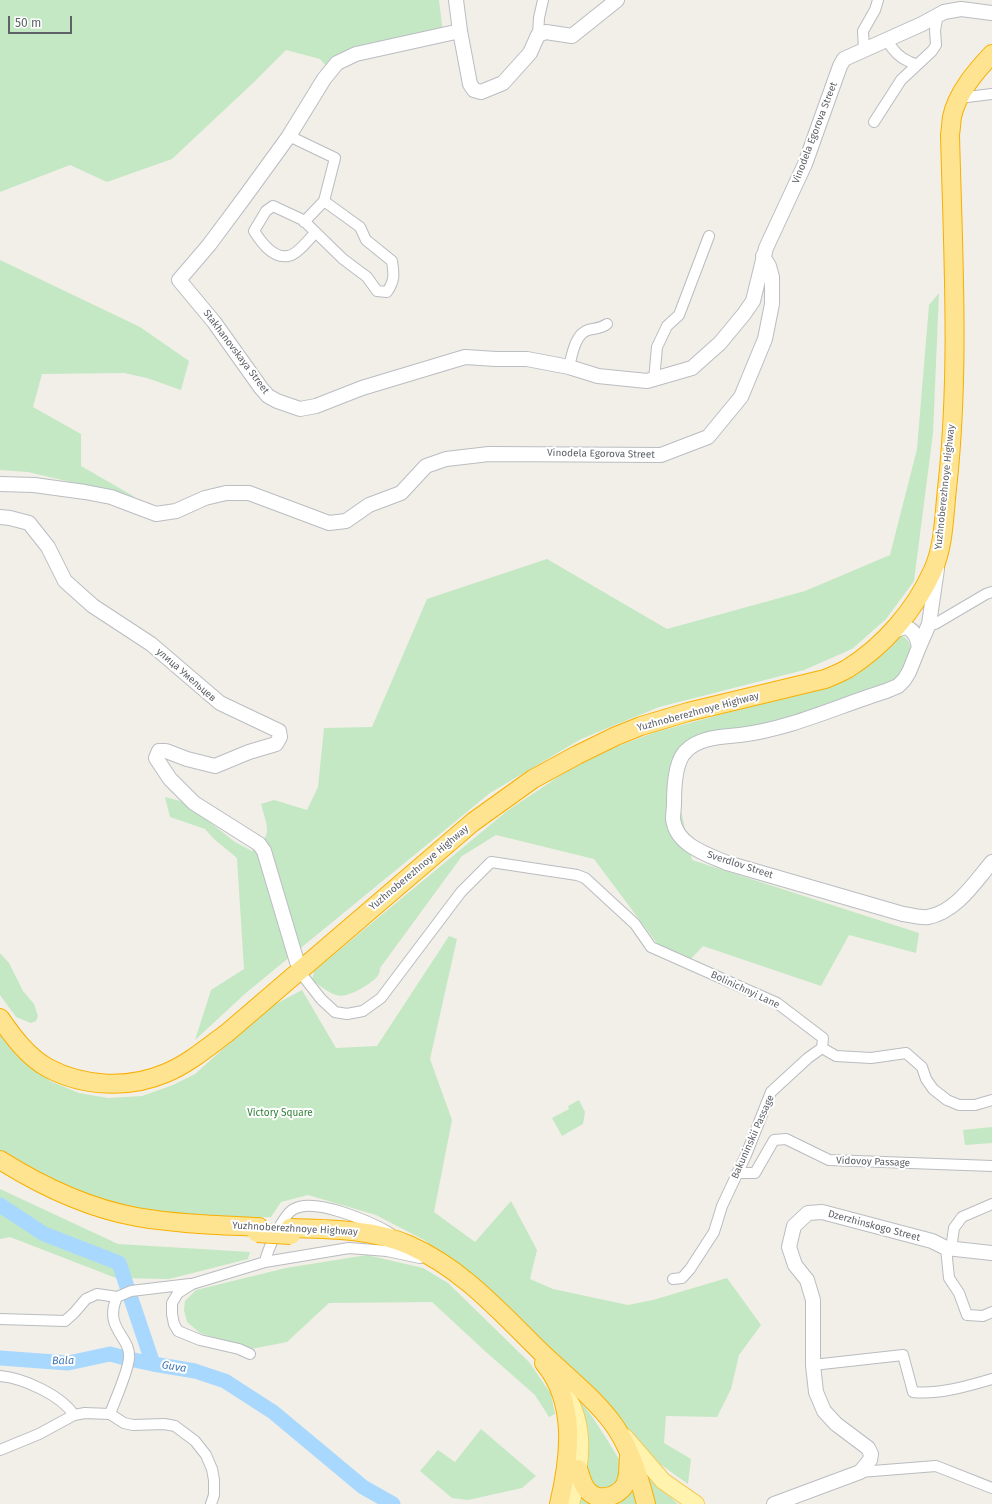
<!DOCTYPE html>
<html>
<head>
<meta charset="utf-8">
<style>
  body { margin:0 }
  #map { position:relative; width:992px; height:1504px; overflow:hidden; background:#f1efe7; font-family:"Fira Sans",sans-serif }
  canvas { display:block }
  .scale { position:absolute; left:8px; top:16px; width:64px; height:18px; box-sizing:border-box; border:2px solid #5e6267; border-top:0; padding-left:5px; font-size:12px; line-height:14px; white-space:nowrap; color:#5e6267; -webkit-text-stroke:3px #fff; paint-order:stroke }
</style>
</head>
<body>
<div id="map">
<canvas width="992" height="1504"></canvas>
<div class="scale">50 m</div>
</div>
<script>
const ctx = document.querySelector('canvas').getContext('2d');
ctx.lineJoin = 'round';
function paint(path, color) { ctx.fillStyle = color; ctx.fill(path, 'evenodd'); }
function strokePath(path, color, width, dash) { ctx.strokeStyle = color; ctx.lineWidth = width; ctx.lineCap = dash ? 'butt' : 'round'; ctx.setLineDash(dash || []); ctx.stroke(path); }
function write(font, color, halo, rows, align = 'center') {
  ctx.font = font + ' "Fira Sans",sans-serif'; ctx.lineWidth = 4; ctx.setLineDash([]); ctx.textBaseline = 'middle'; ctx.strokeStyle = halo; ctx.fillStyle = color; for (const [text, x, y, turn = 0] of rows) {
    ctx.save(); ctx.translate(x, y); ctx.rotate((+turn || 0) * Math.PI / 180); ctx.textAlign = isNaN(turn) ? turn : align; if (halo) ctx.strokeText(text, 0, 0); ctx.fillText(text, 0, 0); ctx.restore();
  }
}
paint(new Path2D(`
  M 0,0 L 439,0 L 443,33 L 344,51 L 326,66 L 320,59 L 286,50 L 253,83 L 172,159 L 107,182 L 70,165 L 0,192 Z
  M 0,260 L 140,327 L 189,361 L 181,390 L 147,378 L 124,373 L 42,374 L 33,407 L 81,434 L 81,466 L 135,497 L 28,472 L 0,470 Z
  M 939,293 L 933,433 L 914,581 L 886,619 L 852,649 L 804,670 L 659,707 L 581,739 L 490,793 L 247,992 L 195,1040 L 211,990 L 244,969 L 237,858 L 214,839 L 205,829 L 170,817 L 165,797 L 184,802 L 235,842 L 252,851 C 274,835 267,827 261,804 L 274,800 L 307,810 L 318,787 L 324,728 L 372,727 L 427,599 L 547,559 L 667,629 L 805,591 L 890,555 L 917,449 L 929,305 Z
  M 901,635 C 921,645 904,668 896,681 L 766,727 L 722,732 L 671,766 L 692,860 L 919,933 L 916,953 L 849,935 L 821,986 L 703,946 L 690,960 L 659,946 L 594,859 L 496,835 L 462,856 L 380,968 C 380,971 379,975 377,977 C 369,985 347,999 336,995 C 327,992 319,985 312,980 L 314,971 L 507,811 L 567,771 L 613,748 L 656,732 L 842,682 L 857,673 Z
  M 449,936 L 457,939 L 430,1059 L 452,1120 L 434,1212 L 475,1242 L 511,1201 L 537,1250 L 530,1279 L 553,1289 L 628,1305 L 653,1300 L 727,1278 L 761,1325 L 739,1355 L 731,1389 L 717,1417 L 666,1416 L 664,1443 L 691,1459 L 688,1484 L 650,1457 L 457,1273 L 426,1241 L 376,1215 L 308,1195 L 281,1202 L 271,1217 L 223,1220 L 138,1213 L 46,1185 L 0,1153 L 0,1035 L 7,1044 L 50,1081 L 79,1093 L 108,1098 L 142,1096 L 173,1085 L 195,1074 L 270,1007 L 302,990 L 336,1048 L 377,1046 Z
  M 0,953 L 9,963 L 23,991 L 34,1004 L 38,1016 L 36,1021 L 31,1023 L 16,1017 L 0,995 Z
  M 579,1100 L 585,1112 L 583,1124 L 562,1136 L 552,1118 L 569,1109 L 568,1106 Z
  M 992,1127 L 992,1143 L 965,1145 L 963,1130 Z
  M 0,1189 L 118,1244 L 250,1252 L 248,1259 L 169,1279 L 116,1278 L 10,1237 L 0,1239 Z
  M 367,1255 L 423,1268 L 448,1283 L 529,1362 L 551,1394 L 555,1414 L 549,1417 L 535,1395 L 486,1352 L 432,1302 L 329,1303 L 287,1342 L 251,1349 L 200,1333 L 187,1322 L 184,1310 L 185,1301 L 196,1290 L 286,1268 Z
  M 574,1396 C 585,1405 594,1419 602,1432 C 617,1455 631,1477 637,1504 L 580,1504 L 582,1483 Z
  M 481,1429 L 536,1476 L 522,1488 L 468,1500 L 452,1498 L 420,1471 L 438,1450 L 455,1462 Z
  M 641,1470 L 678,1504 L 651,1504 Z`), '#c4e8c4');
strokePath(new Path2D(`
  M 0,1205 L 44,1234 L 119,1263 L 153,1364 L 195,1371 L 225,1381 L 273,1412 L 363,1487 L 393,1504
  M 0,1358 L 68,1363 L 110,1354 L 125,1358
  M 134,1360 L 153,1364`), '#a9d8ff', 15);
const street = new Path2D(`
  M 538,35 L 539,18 L 543,0
  M 887,40 C 892,49 898,57 908,61 C 911,63 914,63 917,65
  M 864,49 L 863,31 L 875,10 L 878,0
  M 959,98 L 992,94
  M 874,122 L 901,80 L 932,51 L 936,45 L 935,30 L 938,14
  M 289,136 L 335,158 L 324,201 L 360,227 L 366,240 L 392,261 C 394,275 395,280 387,292 L 377,291 L 367,277 L 343,259 L 303,220 L 273,206 L 266,211 L 254,231 C 261,242 273,259 288,256 C 297,255 309,239 315,233
  M 304,222 L 324,201
  M 569,367 C 572,355 575,334 588,330 C 595,328 600,329 607,324
  M 654,380 L 657,347 L 667,326 L 679,315 L 709,236
  M 929,624 L 935,624 L 986,594 L 992,592
  M 299,967 L 303,976 L 321,999 L 335,1012 L 347,1014 L 363,1011 L 381,998 L 461,892 L 491,862 L 577,875 L 585,878 L 635,924 L 651,947 L 777,1003 L 823,1038 L 822,1048
  M 737,1173 L 755,1173 L 774,1140 L 786,1139 L 829,1160 L 992,1166
  M 946,1248 L 949,1278 L 959,1293 L 967,1315 L 983,1316 L 992,1312
  M 951,1249 L 954,1228 L 962,1217 L 992,1204
  M 265,1262 C 267,1251 283,1214 294,1209 C 315,1197 371,1222 390,1233
  M 673,1279 L 682,1278 L 690,1269 L 714,1232 L 722,1206 L 746,1155 L 771,1092 L 808,1058 L 822,1048 L 836,1056 L 871,1058 L 906,1053 L 922,1067 L 926,1079 L 933,1089 L 947,1100 L 959,1105 L 975,1105 L 992,1100
  M 0,1319 L 65,1321 L 74,1313 L 86,1299 L 97,1294 L 117,1297 L 131,1291 L 190,1284
  M 250,1354 L 239,1349 L 200,1340 L 178,1331 L 174,1324 L 172,1314 L 172,1303 L 178,1293 L 192,1284 L 265,1262 L 349,1248 L 387,1251 L 420,1258
  M 813,1365 L 903,1355 L 913,1392 C 938,1395 968,1386 992,1379
  M 0,1376 C 23,1378 61,1395 74,1415
  M 110,1414 C 115,1400 128,1372 129,1358 C 131,1336 103,1329 117,1297
  M 0,1450 L 39,1434 L 74,1415 L 85,1413 L 110,1414 L 124,1423 L 133,1425 L 164,1424 L 175,1426 L 195,1441 L 206,1455 L 212,1469 L 214,1480 L 214,1495 L 211,1504
  M 860,1472 L 936,1466 L 992,1488`);
const secondary = new Path2D(`
  M 456,0 L 460,31 L 470,84 L 474,90 L 481,92 L 503,83 L 530,53 L 538,35 L 546,32 L 572,36 L 617,0
  M 460,31 L 356,54 L 337,63 L 324,79 L 289,136 L 244,198 L 209,245 L 179,280 L 214,322 L 261,388 L 268,396 L 277,401 L 300,409 L 316,406 L 362,388 L 465,357 L 496,359 L 527,359 L 569,367 L 598,376 L 647,381 L 692,368 L 720,343 L 744,314 L 753,301 L 766,248 L 805,164 L 840,66 L 844,59 L 922,24 L 944,12 L 961,9 L 992,13
  M 0,484 L 34,485 L 85,492 L 111,497 L 156,514 L 176,511 L 205,498 L 226,493 L 249,493 L 329,523 L 346,521 L 369,505 L 401,493 L 426,466 L 446,459 L 489,454 L 661,455 L 708,437 L 741,397 L 765,339 L 772,304 L 772,277 L 769,266 L 763,256
  M 0,517 L 10,518 L 29,523 L 48,547 L 65,581 L 93,606 L 151,644 L 220,703 L 279,731 L 280,737 L 276,744 L 249,752 L 215,766 L 187,759 L 166,751 L 159,751 L 156,758 L 170,779 L 194,803 L 259,844 L 264,851 L 297,962
  M 937,569 L 929,624 L 919,647 L 909,672 L 904,680 L 898,686 L 886,691 C 838,706 790,729 740,735 C 722,737 699,737 686,751 C 675,761 674,789 674,803 C 674,808 673,814 673,819 C 676,845 706,854 727,863 L 903,914 C 911,915 920,918 928,917 C 956,912 975,882 992,862
  M 893,631 L 905,627 C 915,630 917,638 919,647
  M 774,1504 L 860,1472 L 870,1460 L 871,1454 L 868,1448 L 836,1424 L 824,1411 L 816,1392 L 813,1365 L 813,1300 L 807,1280 L 795,1265 L 789,1247 L 794,1226 L 808,1213 L 822,1212 L 932,1241 L 946,1248 L 992,1253`);
const primary = new Path2D(`
  M 564,1392 C 588,1424 581,1468 571,1504
  M 625,1437 L 663,1481 L 696,1504`);
const highway = new Path2D(`
  M 0,1018 C 13,1037 28,1057 48,1068 C 84,1087 129,1089 166,1073 C 188,1064 208,1047 227,1033 L 473,822 L 533,779 L 577,755 L 616,736 L 641,726 L 688,712 L 825,679 C 832,676 840,673 847,669 C 884,646 915,610 933,570 C 944,546 944,515 947,489 C 960,372 953,253 950,135 C 951,129 951,123 952,117 C 957,93 976,71 992,54
  M 0,1160 C 43,1187 87,1208 137,1217 C 177,1224 219,1225 259,1227
  M 290,1228 C 329,1229 373,1229 409,1245 C 463,1269 501,1313 542,1353 C 565,1375 592,1396 611,1421 C 629,1444 639,1476 646,1504
  M 544,1363 C 577,1402 570,1458 559,1504
  M 578,1469 C 581,1477 582,1485 588,1491 C 600,1504 624,1495 627,1479 C 629,1472 628,1464 629,1457`);
strokePath(street, '#b9bcc0', 12);
strokePath(secondary, '#babdc2', 16);
strokePath(primary, '#f3cc5d', 18);
strokePath(highway, '#f8af00', 20);
strokePath(street, '#fff', 10);
strokePath(secondary, '#fff', 14);
strokePath(primary, '#fff3ae', 16);
strokePath(highway, '#fee491', 18);
const highwayBridge = new Path2D(`
  M 257,1233 L 291,1235`);
strokePath(highwayBridge, '#f8af00', 20, []);
strokePath(highwayBridge, '#fee491', 18);
write('10px', '#5e6267', '#fff', [
  ["Vinodela Egorova Street",815,133,-69],
  ["Stakhanovskaya Street",236,352,53],
  ["Vinodela Egorova Street",601,454,1],
  ["Yuzhnoberezhnoye Highway",945,487,-84],
  ["улица Умельцев",186,675,41],
  ["Yuzhnoberezhnoye Highway",698,712,-15],
  ["Sverdlov Street",740,865,18],
  ["Yuzhnoberezhnoye Highway",419,868,-40],
  ["Bolinichnyi Lane",745,990,25],
  ["Bakuninskii Passage",753,1137,-66],
  ["Vidovoy Passage",873,1162,2],
  ["Dzerzhinskogo Street",874,1226,15],
  ["Yuzhnoberezhnoye Highway",295,1229,3]
]);
write('10px', '#338239', '#fff', [
  ["Victory Square",280,1113]
]);
write('italic 11px', '#4278b4', '#fff', [
  ["Bala",63,1361,-1],
  ["Guva",174,1367,10]
]);
</script>
</body>
</html>
